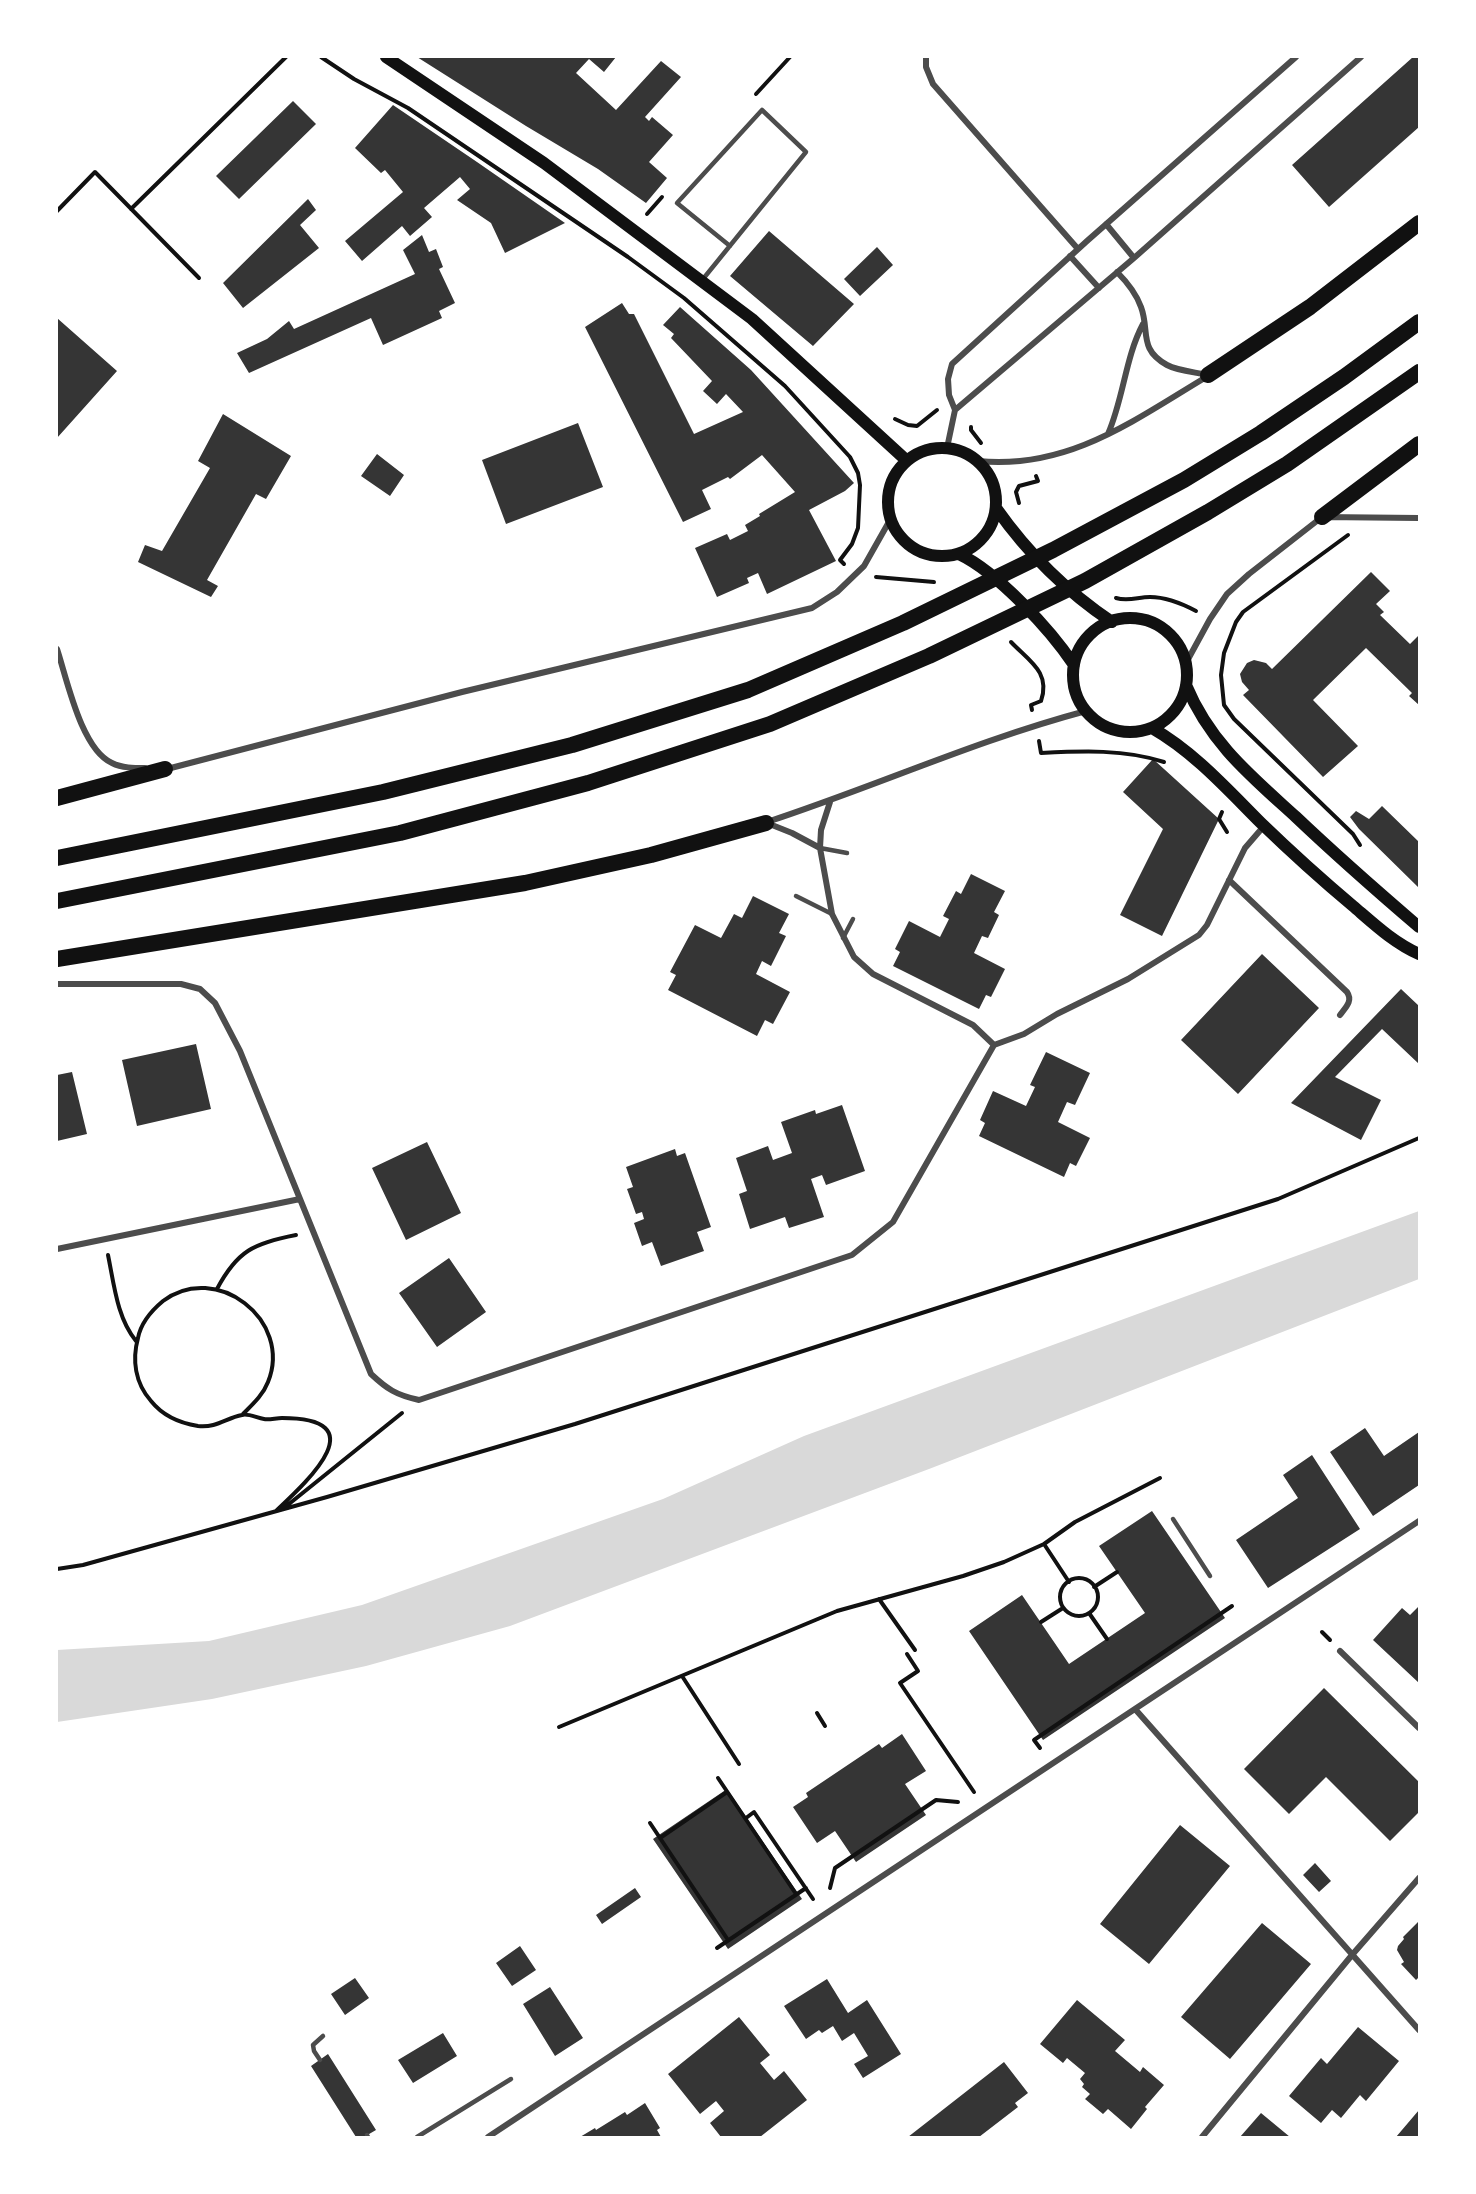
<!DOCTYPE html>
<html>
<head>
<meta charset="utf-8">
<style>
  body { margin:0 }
  #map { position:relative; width:1476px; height:2194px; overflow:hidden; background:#fff; font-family:Rubik,sans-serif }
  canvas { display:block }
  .frame { position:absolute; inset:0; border:58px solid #fff; pointer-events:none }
</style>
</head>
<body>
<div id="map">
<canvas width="1476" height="2194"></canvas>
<div class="frame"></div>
</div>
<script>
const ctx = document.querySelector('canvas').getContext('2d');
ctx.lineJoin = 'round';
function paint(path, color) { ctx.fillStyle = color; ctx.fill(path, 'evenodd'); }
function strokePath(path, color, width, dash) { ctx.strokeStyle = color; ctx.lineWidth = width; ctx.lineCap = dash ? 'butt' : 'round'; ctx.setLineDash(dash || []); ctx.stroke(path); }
paint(new Path2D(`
  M 1419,1211 L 1419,1279 L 929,1469 L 510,1626 L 366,1666 L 212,1699 L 57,1722 L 57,1650 L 209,1641 L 362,1605 L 663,1499 L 804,1436 Z`), '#d9d9d9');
paint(new Path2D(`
  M 417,57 L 616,57 L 604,72 L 589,59 L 576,73 L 616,110 L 661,61 L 681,77 L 645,117 L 649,121 L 652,117 L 673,135 L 649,162 L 667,178 L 646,203 L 598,169 L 526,126 Z
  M 1413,57 L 1419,57 L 1419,127 L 1329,207 L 1292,165 Z
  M 293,101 L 316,124 L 239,199 L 216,176 Z
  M 393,105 L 477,162 L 565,223 L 505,253 L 491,223 L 457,200 L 470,189 L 460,177 L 424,208 L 432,217 L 410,236 L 402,226 L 362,261 L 345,241 L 403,192 L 385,170 L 381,173 L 355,148 Z
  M 308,199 L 316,210 L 300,225 L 319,248 L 243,308 L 223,283 Z
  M 769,231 L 854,304 L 813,346 L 730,276 Z
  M 422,235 L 429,252 L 436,249 L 443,267 L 439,269 L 455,303 L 439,311 L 442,318 L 383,345 L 371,318 L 249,373 L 237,353 L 267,339 L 289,321 L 294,329 L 415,274 L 403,250 Z
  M 877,247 L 893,265 L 860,296 L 844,279 Z
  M 622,303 L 629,314 L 634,314 L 694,434 L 743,412 L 726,394 L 717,404 L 703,391 L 712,381 L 671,338 L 674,334 L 663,325 L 680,307 L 751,370 L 854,483 L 845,491 L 809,510 L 836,561 L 767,594 L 758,573 L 747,578 L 749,583 L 717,597 L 695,548 L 727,534 L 730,540 L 748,531 L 745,525 L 760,516 L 759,514 L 795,492 L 762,455 L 730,479 L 728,477 L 702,490 L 711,509 L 683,522 L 585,327 Z
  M 57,318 L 117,371 L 57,438 Z
  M 223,414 L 291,456 L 266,499 L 256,494 L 207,580 L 218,586 L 211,597 L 138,562 L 145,545 L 162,551 L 210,468 L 198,461 Z
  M 578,423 L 603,487 L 506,524 L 482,460 Z
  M 377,454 L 404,475 L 390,496 L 361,476 Z
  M 1371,572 L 1390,591 L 1376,604 L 1384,612 L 1380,615 L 1410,644 L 1419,635 L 1419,705 L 1409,696 L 1412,693 L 1366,648 L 1313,700 L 1358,746 L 1323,777 L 1243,695 L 1249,690 L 1242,682 L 1240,674 L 1247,663 L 1254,660 L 1266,663 L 1272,669 Z
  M 1153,759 L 1219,819 L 1162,936 L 1120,915 L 1163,829 L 1123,792 Z
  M 1382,806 L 1419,842 L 1419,888 L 1359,829 L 1350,817 L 1356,811 L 1369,819 Z
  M 971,874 L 1005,891 L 994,912 L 999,915 L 988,938 L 982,936 L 974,953 L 1005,969 L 991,997 L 986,995 L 979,1009 L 893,966 L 900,952 L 895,949 L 909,921 L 940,937 L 949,919 L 943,916 L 956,891 L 961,894 Z
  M 753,896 L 789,914 L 779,933 L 786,936 L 771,966 L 762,961 L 756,974 L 790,992 L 773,1024 L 765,1020 L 757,1036 L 668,990 L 676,975 L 670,972 L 695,925 L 721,938 L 734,914 L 742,918 Z
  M 1262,954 L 1319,1008 L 1238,1094 L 1181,1040 Z
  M 1401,989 L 1419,1006 L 1419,1064 L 1382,1029 L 1335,1077 L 1381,1100 L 1361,1140 L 1291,1103 Z
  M 196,1044 L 211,1109 L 137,1126 L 122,1060 Z
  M 1046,1052 L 1090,1073 L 1075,1105 L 1067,1102 L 1058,1122 L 1090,1138 L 1076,1166 L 1070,1163 L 1064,1177 L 979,1136 L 985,1123 L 980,1120 L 993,1091 L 1026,1106 L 1035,1087 L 1030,1085 Z
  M 72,1072 L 87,1134 L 57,1141 L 57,1075 Z
  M 842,1105 L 865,1171 L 826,1185 L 822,1175 L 811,1179 L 824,1217 L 789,1228 L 785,1217 L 750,1229 L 739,1194 L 747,1191 L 736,1158 L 768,1146 L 773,1160 L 792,1153 L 781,1122 L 815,1110 L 816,1114 Z
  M 427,1142 L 461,1213 L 406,1240 L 372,1168 Z
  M 675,1149 L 677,1156 L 685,1153 L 711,1227 L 697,1232 L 704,1251 L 661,1266 L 652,1242 L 642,1246 L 634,1223 L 644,1219 L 642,1212 L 636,1214 L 627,1189 L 633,1187 L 626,1167 Z
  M 449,1258 L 486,1312 L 437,1347 L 399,1293 Z
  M 1365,1428 L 1384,1456 L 1419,1432 L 1419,1485 L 1373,1516 L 1330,1452 Z
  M 1312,1455 L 1360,1529 L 1268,1588 L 1236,1540 L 1298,1498 L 1283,1475 Z
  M 1152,1511 L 1225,1618 L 1043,1740 L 969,1631 L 1022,1595 L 1069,1664 L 1145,1613 L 1099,1546 Z
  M 1419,1606 L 1419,1683 L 1373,1640 L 1402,1608 L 1410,1615 Z
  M 1324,1688 L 1419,1782 L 1419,1812 L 1390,1841 L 1326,1777 L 1289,1814 L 1244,1769 Z
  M 902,1734 L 926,1771 L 905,1784 L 926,1815 L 856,1862 L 835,1831 L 817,1843 L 793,1807 L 808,1797 L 806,1793 L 879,1744 L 882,1748 Z
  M 727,1789 L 802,1899 L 728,1949 L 653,1839 Z
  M 1180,1825 L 1230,1866 L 1149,1964 L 1100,1924 Z
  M 1315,1863 L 1331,1881 L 1319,1892 L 1303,1875 Z
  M 635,1888 L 641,1897 L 602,1924 L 596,1915 Z
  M 1418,1922 L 1419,1977 L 1416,1980 L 1401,1964 L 1404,1962 L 1397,1950 L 1398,1946 L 1404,1939 L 1403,1937 Z
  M 1262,1923 L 1311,1964 L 1230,2059 L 1181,2017 Z
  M 520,1946 L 536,1970 L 512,1986 L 496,1963 Z
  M 355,1978 L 369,1998 L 345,2015 L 331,1994 Z
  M 827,1979 L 848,2013 L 867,2000 L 901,2054 L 863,2078 L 854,2064 L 868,2056 L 854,2033 L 842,2041 L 833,2026 L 822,2033 L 819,2030 L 806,2039 L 784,2006 Z
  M 550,1987 L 583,2038 L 555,2056 L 523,2004 Z
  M 1077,2000 L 1125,2040 L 1115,2051 L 1140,2072 L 1143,2067 L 1164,2085 L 1145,2107 L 1147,2109 L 1131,2129 L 1108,2109 L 1103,2114 L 1085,2099 L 1090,2094 L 1082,2087 L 1084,2084 L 1080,2079 L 1085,2073 L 1067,2058 L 1063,2063 L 1040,2044 Z
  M 739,2017 L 770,2055 L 760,2063 L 774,2080 L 784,2071 L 807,2100 L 760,2137 L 721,2137 L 710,2123 L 724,2111 L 716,2101 L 700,2114 L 668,2074 Z
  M 1358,2027 L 1399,2061 L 1366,2101 L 1360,2095 L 1341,2118 L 1332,2110 L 1321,2123 L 1289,2096 L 1321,2058 L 1327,2064 Z
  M 443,2033 L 457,2056 L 413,2083 L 398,2060 Z
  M 328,2054 L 376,2130 L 364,2137 L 356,2137 L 311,2066 Z
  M 1004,2062 L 1028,2093 L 1015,2103 L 1018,2107 L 979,2137 L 908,2137 Z
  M 645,2103 L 660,2128 L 657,2130 L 661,2137 L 580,2137 L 595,2128 L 596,2130 L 625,2112 L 627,2115 Z
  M 1419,2110 L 1419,2137 L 1396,2137 Z
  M 1261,2113 L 1290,2137 L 1240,2137 Z`), '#353535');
strokePath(new Path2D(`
  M 321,57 L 354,79 L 408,108 L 628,257 L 684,298 L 785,386 L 850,457 L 858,473 L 860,485 L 858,528 L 852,544 L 840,560 L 844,564
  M 756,94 L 790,57
  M 131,209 L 286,57
  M 57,211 L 95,172 L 199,278
  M 647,214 L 662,197
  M 895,419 L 908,425 L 917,426 L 937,410
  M 971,427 L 971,430 L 981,443
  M 1019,503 L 1016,492 L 1019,486 L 1038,481 L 1036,476
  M 1348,535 L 1243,612 L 1236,622 L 1224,653 L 1221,675 L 1224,705 L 1234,719 L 1353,834 L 1360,845
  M 876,577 L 934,582
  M 1116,598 C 1128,602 1138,597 1150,597 C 1166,597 1181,603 1196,611
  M 1011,642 C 1029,661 1051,672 1041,701 L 1031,705 L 1032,710
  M 1039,741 L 1041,753 C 1082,751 1125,749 1164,762
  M 1222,812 L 1219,819 L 1227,832
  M 108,1255 C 114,1284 117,1318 136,1341
  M 217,1289 C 237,1251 254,1243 296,1235
  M 243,1414 C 253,1404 263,1395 268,1382 C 293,1320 216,1261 163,1301 C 151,1311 141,1322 138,1338 C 132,1360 135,1383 151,1401 C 163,1416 179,1423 198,1426 C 217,1428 226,1418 242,1415 C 248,1413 257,1418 264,1419 C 269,1420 276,1418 282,1418 C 376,1418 309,1480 276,1511
  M 284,1508 L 402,1413
  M 1044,1544 L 1069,1582
  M 57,1569 L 83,1565 L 327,1497 L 575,1424 L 1278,1199 L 1419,1138
  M1060 1597a19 19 0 1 1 38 0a19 19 0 1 1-38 0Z
  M 1094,1587 L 1117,1572
  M 879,1599 L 915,1650
  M 1089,1613 L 1107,1639
  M 1041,1622 L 1063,1608
  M 1322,1632 L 1330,1640
  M 907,1654 L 918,1671 L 900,1683 L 974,1792
  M 682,1676 L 739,1764
  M 817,1713 L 825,1726
  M 559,1727 L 837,1611 L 963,1576 L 1004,1562 L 1044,1544 L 1075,1522 L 1160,1478
  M 1040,1748 L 1034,1740 L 1232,1606
  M 718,1778 L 796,1894
  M 746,1818 L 754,1812 L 813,1899
  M 650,1823 L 728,1940
  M 660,1838 L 727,1792
  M 830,1888 L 835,1868 L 936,1800 L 958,1802
  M 717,1948 L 806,1888`), '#111', 4);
strokePath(new Path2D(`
  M 703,279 L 806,152 L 762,110 L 677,203 L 730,246
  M 820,848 L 847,853
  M 796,896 L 832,914
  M 843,938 L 853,919
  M 1173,1519 L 1210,1576
  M 320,2060 L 314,2051 L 313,2045 L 323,2036
  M 367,2135 L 368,2137
  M 417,2137 L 511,2079`), '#4c4c4c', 4.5);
strokePath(new Path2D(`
  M 926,57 L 926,67 L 933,84 L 1078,249
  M 1106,224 L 1134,258
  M 1070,256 L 1099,288
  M 1117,272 C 1127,282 1136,293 1141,307 C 1150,331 1138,349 1167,365 C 1178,371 1195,372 1208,375
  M 955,410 L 1134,258 L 1361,57
  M 1108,434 C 1124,397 1125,358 1143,324
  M 947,448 L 955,410 L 949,395 L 948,379 L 952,364 L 1087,241 L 1296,57
  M 978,461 C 1069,470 1134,420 1208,376
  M 57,649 C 67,679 81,749 112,763 C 122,768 134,768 145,768
  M 1186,663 L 1210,619 L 1227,594 L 1249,574 L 1322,517 L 1419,518
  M 167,769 L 462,692 L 812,608 L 837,592 L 864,566 L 890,520
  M 830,802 L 821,830 L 820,848 L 832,914 L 854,957 L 873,974 L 973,1025 L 994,1045
  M 767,822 C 874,787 977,740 1086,711
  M 767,823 L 792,833 L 820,848
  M 1229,880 L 1347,992 C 1353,1001 1346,1007 1340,1015
  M 57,984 L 181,984 L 200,989 L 215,1003 L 240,1051 L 371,1374 C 387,1389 396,1395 419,1400 L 852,1255 L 893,1222 L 994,1045
  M 994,1045 L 1024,1034 L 1057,1014 L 1128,979 L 1199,935 L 1207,925 L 1245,848 L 1264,826
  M 57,1249 L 300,1199
  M 1340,1651 L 1419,1728
  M 1135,1709 L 1419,2030
  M 488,2137 L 1419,1521
  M 1202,2137 L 1352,1955 L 1419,1878`), '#4c4c4c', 6);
strokePath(new Path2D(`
  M 386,57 L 544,163 L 752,319 L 906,460
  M888 502a54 54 0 1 1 108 0a54 54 0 1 1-108 0Z
  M 996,508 C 1027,552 1067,592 1112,622
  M 959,554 C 997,572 1050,629 1074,665
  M1073 675a57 57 0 1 1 114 0a57 57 0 1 1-114 0Z
  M 1186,685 C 1210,743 1251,776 1296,817 C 1336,855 1377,891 1419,927
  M 1152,728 C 1194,752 1227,789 1261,823 C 1291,852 1322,880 1353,906 C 1374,924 1394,943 1419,954`), '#111', 12);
strokePath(new Path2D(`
  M 1208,375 L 1310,307 L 1419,223
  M 1322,517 L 1419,444
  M 57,798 L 165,769
  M 57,858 L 383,792 L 572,745 L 748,690 L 903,623 L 1053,550 L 1184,480 L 1261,433 L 1344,377 L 1419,322
  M 57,901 L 400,833 L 588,783 L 770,724 L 929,656 L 1085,581 L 1208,512 L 1287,464 L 1419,372
  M 57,959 L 525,883 L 651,855 L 766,823`), '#111', 16);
</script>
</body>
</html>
